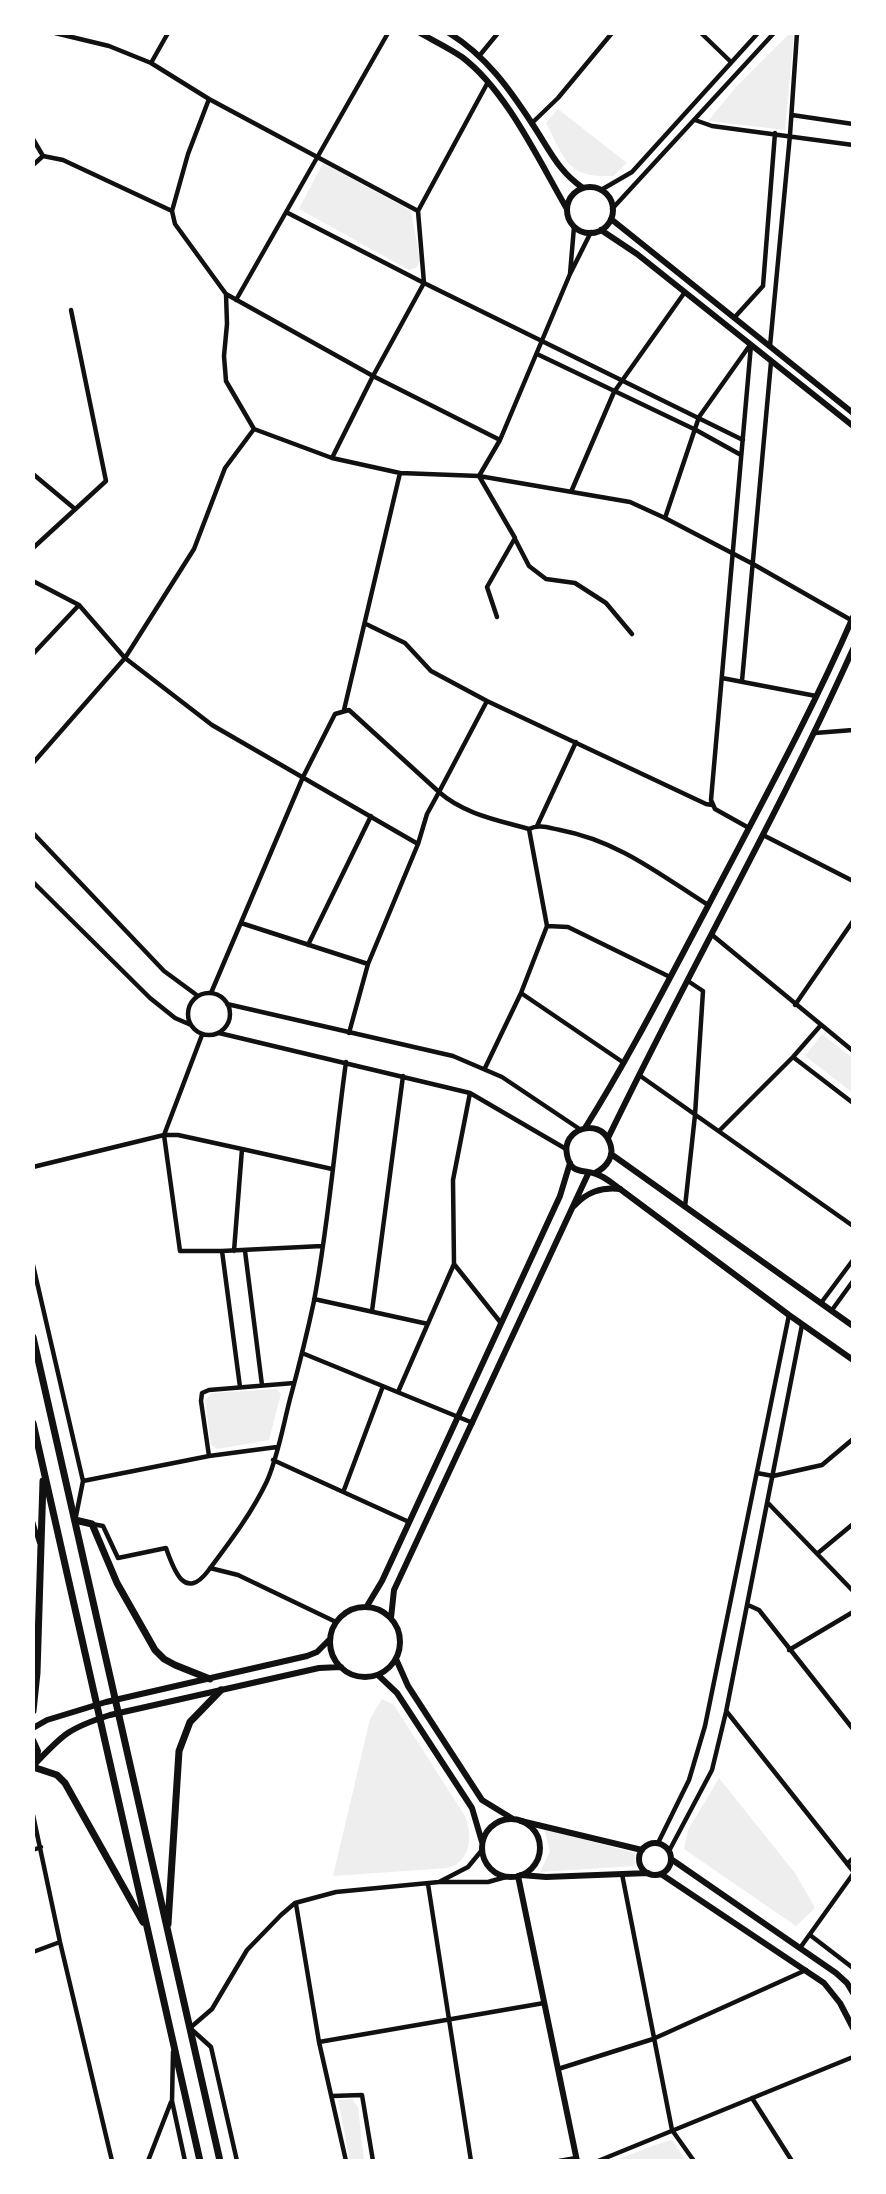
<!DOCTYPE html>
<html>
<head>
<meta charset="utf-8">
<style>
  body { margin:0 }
  #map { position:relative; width:886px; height:2194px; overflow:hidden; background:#fff; font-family:"Source Sans 3",sans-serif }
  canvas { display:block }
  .frame { position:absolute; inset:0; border:35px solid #fff; pointer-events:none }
</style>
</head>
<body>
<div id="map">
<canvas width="886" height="2194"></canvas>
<div class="frame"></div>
</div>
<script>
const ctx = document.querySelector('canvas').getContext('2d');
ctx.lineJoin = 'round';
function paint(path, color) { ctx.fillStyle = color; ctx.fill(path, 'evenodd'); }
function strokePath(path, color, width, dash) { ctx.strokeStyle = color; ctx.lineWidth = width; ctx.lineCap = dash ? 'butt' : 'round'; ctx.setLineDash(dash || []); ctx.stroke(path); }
paint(new Path2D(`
  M 790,33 L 794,33 L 785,130 L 708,121 L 736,87 Z
  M 558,109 L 627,163 L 613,176 C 566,178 565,159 546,123 Z
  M 323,163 L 411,211 L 420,260 L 417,267 L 409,270 L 299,209 Z
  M 822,1034 L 853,1058 L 853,1093 L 805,1056 Z
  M 277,1389 L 281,1394 L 269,1440 L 217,1449 L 211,1445 L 205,1400 L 212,1393 Z
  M 382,1699 L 394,1705 L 465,1816 C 473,1836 471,1861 448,1868 L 333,1876 L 370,1719 Z
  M 719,1778 L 795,1873 L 815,1908 L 796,1926 L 684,1849 L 688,1830 Z
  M 544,1829 L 635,1853 L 635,1866 L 540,1872 L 550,1851 Z
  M 352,2099 L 358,2107 L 364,2161 L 350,2161 L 338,2100 Z
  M 669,2140 L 673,2141 L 686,2161 L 613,2161 Z`), '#eee');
strokePath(new Path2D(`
  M 55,33 L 109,46 L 151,63 L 209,99 L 418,211
  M 701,33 L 731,62
  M 480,55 L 498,33
  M 151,63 L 168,33
  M 792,115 L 853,124
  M 695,120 L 712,126 L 853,145
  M 532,123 L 558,98 L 612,33
  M 33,139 L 43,156 L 63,160 L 172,211 L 175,224 L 226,294 L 227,324 L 224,356 L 226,381 L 254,429 L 332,458 L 400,473 L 479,476 L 630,502 L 665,518 L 753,564 L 851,620
  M 33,165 L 43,156
  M 601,190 L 632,172 L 758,33
  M 612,209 L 774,33
  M 172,211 L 188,154 L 209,99
  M 286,212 L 424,283 L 743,440
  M 574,227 L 570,274 L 591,232
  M 226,294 L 373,376 L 500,440
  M 236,300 L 388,33
  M 734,318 L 763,286 L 775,133
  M 770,346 L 790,135 L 797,33
  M 537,354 L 696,430 L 741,455
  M 332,458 L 373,376 L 424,283 L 418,211 L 488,82
  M 33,474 L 75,509
  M 571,492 L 614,392 L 685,292
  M 665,518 L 699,417 L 750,345
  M 515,539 L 529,566 L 546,579 L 575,583 L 606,603 L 632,634
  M 33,548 L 106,481 L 71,310
  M 33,581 L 79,605 L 125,658 L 212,725 L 418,844
  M 497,617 L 487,587 L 515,538 L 479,476 L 500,440 L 570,274
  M 366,624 L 405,643 L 431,671 L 487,701 L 706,804 L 712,805
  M 33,654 L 79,605
  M 722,678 L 816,696
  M 742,681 L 771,362
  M 487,701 L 439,792 C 464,814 497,820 529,829 L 547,926
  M 344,710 L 400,473
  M 815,733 L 853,730
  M 33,763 L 125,658 L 194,549 L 225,468 L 254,429
  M 537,826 L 576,742
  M 749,828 L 715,809 L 711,800 L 751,345
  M 529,829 C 539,824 549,828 560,830 C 618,841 659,874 708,905
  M 33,833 L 164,971 L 198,996
  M 763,835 L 853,881
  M 33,882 L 150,998 L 175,1018 L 191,1025
  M 241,923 L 368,964
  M 711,934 L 853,1051
  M 308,945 L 371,816
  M188 1014a21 21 0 1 1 42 0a21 21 0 1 1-42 0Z
  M 211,993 L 303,777 L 335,714 L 349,710 L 439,792 L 427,814 L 418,844 L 368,964 L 349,1033
  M 227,1004 L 453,1056 L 502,1077 L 581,1130
  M 795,1005 L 853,921
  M 219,1033 L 470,1093 L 566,1149
  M 202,1035 L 164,1135 L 178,1135 L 242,1149
  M 793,1057 L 853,1103
  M 624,1063 L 521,993 L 547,926 L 568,927 L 670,977
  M 485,1068 L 521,993
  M 639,1075 L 853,1226
  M 470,1093 L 453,1180 L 454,1264 L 501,1323
  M 719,1131 L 793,1057 L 821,1025
  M 33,1167 L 164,1135 L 180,1251 L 222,1251
  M 685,1207 L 695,1115 L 703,991 L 688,981
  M 234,1251 L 242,1149 L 332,1169
  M 245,1251 L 262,1385
  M 33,1265 L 83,1481 L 76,1516
  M 314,1299 L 428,1324
  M 821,1303 L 853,1260
  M 832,1310 L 853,1281
  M 372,1311 L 403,1076
  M 302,1353 L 473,1423
  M 240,1387 L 222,1251 L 322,1246
  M 398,1392 L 454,1264
  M 209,1456 L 201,1401 L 202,1393 L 209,1390 L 294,1383
  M 273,1460 L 409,1522
  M 757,1473 L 773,1476 L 822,1465 L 853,1439
  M 83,1481 L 209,1456 L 277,1447
  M 344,1490 L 383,1386
  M 768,1503 L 853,1591
  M 33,1522 L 39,1542
  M 92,1524 L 103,1526 L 118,1558 L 166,1548 C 174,1571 185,1601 208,1571 C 229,1543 252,1513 267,1481 C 278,1456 283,1426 290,1399 C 299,1366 307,1334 314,1301 C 329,1222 335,1141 346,1062
  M 818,1553 L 853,1524
  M 210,1568 L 238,1575 L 336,1622
  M 748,1605 L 759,1610 L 853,1729
  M 789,1650 L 853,1612
  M 727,1712 L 853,1871
  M 33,1815 L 60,1942 L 112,2161
  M 658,1843 L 689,1780 L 705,1726 L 789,1315
  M 33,1850 L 41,1847
  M 669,1851 L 712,1770 L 726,1712 L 802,1325
  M 847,1864 L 853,1858
  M 622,1874 L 672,2130 L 694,2161
  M 439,1882 L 468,1867 L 482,1850
  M 428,1884 L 471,2161
  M 296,1904 L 319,2042 L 346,2161
  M 810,1935 L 853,1968
  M 800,1948 L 853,1874
  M 33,1952 L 60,1942
  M 319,2042 L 544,2003
  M 173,2052 L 172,2101 L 185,2161
  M 558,2069 L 653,2039 L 806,1970
  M 332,2096 L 362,2095 L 373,2161
  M 752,2098 L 792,2161
  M 148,2161 L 171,2102
  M 237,2161 L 211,2047 L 190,2028 L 212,2009 L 247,1950 L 281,1915 L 295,1903 L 336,1892 L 439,1882 L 488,1882 L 506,1877
  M 559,2161 L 576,2158
  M 598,2161 L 853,2057`), '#111', 4.5);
strokePath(new Path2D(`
  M 574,1206 C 587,1192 601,1187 620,1189
  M 521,1821 L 642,1850
  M639 1859a16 16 0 1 1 32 0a16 16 0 1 1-32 0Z
  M 671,1859 L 836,1973 L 847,1983 L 853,1993
  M 661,1874 L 824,1983 L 840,2003 L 853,2028
  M 521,1875 L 546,1877 L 648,1873`), '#111', 6);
strokePath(new Path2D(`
  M 420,33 C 434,41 449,48 462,57 C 507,91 539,161 567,209
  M 449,33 C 486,56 509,88 533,125 C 549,149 558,171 583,188
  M567 210a23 23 0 1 1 46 0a23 23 0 1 1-46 0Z
  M 611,219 L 853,413
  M 601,230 L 637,254 L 853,426
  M 585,1128 C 630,1056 668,981 708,906 C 758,810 810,716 853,617
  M 608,1138 C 687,974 778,816 853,649
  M 611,1154 L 853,1326
  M 595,1173 C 607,1167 616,1155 609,1141 C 599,1117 561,1129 567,1155 C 571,1175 583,1169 596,1174 C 604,1176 613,1184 620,1189 L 789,1315 L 853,1360
  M 367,1606 L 382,1581 L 560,1196 L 570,1163
  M330 1642a35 35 0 1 1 70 0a35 35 0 1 1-70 0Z
  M 391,1618 L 394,1590 L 588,1174
  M 396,1659 L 408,1686 L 482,1800 L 513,1819
  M 378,1675 L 397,1693 L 472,1808 L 482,1842
  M 33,1728 L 47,1720 L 106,1702 L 307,1656 L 317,1652 L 330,1639
  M 33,1740 L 38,1751 L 36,1761
  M 34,1765 C 63,1734 69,1728 110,1715 L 319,1668 L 341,1667
  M482 1848a29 29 0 1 1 58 0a29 29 0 1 1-58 0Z
  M 518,1876 L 577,2161`), '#111', 6);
strokePath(new Path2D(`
  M 33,1337 L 220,2161
  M 33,1423 L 200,2161
  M 75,1520 L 92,1524 L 117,1583 L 155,1650 L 164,1659 L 175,1665 L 210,1679
  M 33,1711 L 37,1673 L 43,1481
  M 33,1767 L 57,1775 L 65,1783 L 143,1922
  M 168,1924 L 179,1751 L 190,1722 L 221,1690`), '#111', 7);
</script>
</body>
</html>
